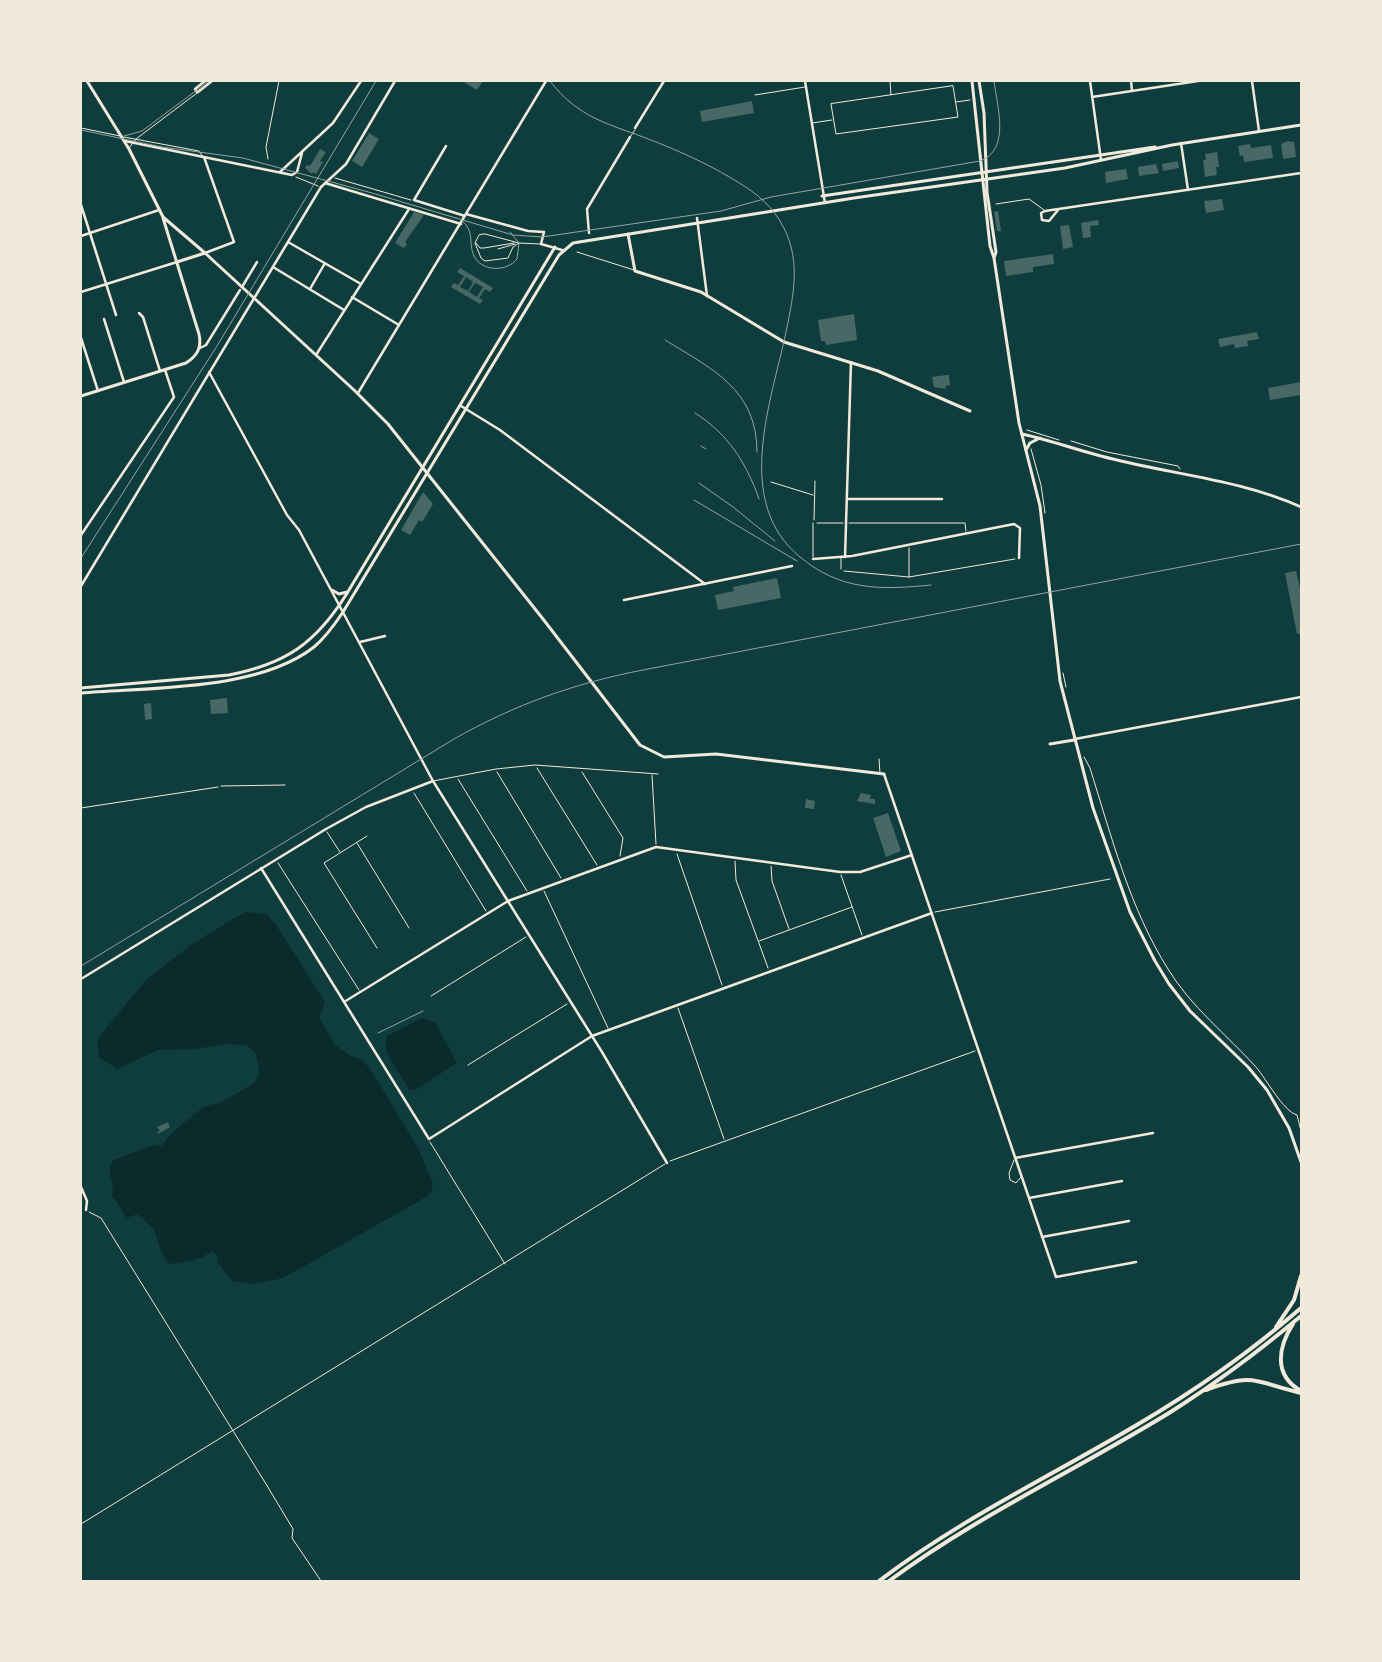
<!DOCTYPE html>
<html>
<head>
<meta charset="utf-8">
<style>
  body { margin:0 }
  #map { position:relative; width:1382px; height:1662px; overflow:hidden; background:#0f3d3e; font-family:Overpass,sans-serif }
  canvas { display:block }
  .frame { position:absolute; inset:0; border:82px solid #f1e9da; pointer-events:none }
</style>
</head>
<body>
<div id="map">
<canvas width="1382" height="1662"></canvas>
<div class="frame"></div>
</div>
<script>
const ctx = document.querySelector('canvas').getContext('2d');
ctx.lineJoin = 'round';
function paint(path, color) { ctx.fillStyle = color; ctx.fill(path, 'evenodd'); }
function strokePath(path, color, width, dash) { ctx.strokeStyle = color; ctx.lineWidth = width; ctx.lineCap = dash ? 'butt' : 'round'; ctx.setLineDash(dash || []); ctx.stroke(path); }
paint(new Path2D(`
  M 245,912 L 267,914 L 276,925 L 325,1002 L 319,1018 L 335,1045 L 351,1056 L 363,1060 L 372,1072 L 418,1148 L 433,1184 L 431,1193 L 419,1201 L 283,1278 L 254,1284 L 232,1281 L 216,1260 L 218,1259 L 213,1251 C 200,1260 185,1263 170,1264 L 162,1254 L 154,1229 L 137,1214 L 127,1218 L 112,1196 C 116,1180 105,1177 113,1160 L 157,1144 L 161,1146 L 177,1128 L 205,1106 L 220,1103 L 254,1083 L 258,1076 L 259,1068 L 255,1052 L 246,1045 L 228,1044 L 194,1049 L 158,1050 L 117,1069 L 99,1057 L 97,1042 L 103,1032 L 147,979 L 195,942 Z
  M 422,1018 L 435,1022 L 457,1063 L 415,1090 L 410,1090 C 401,1075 381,1053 387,1036 Z`), '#0a2a2b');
paint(new Path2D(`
  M 462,81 L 483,81 L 477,90 Z
  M 752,101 L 754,113 L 702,122 L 700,111 Z
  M 369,133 L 379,139 L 362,167 L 352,161 Z
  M 1288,141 L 1294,142 L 1296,157 L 1283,159 L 1281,144 Z
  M 1250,144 L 1251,148 L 1271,145 L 1273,158 L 1244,162 L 1243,155 L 1240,156 L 1238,146 Z
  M 320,149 L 326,152 L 320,161 L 323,162 L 316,174 L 313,172 L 312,174 L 305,168 L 307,165 L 310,166 Z
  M 1217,152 L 1219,167 L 1216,167 L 1217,175 L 1205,177 L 1203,160 L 1206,160 L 1205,154 Z
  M 1178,161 L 1179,168 L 1163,171 L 1162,164 Z
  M 1156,164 L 1159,173 L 1139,176 L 1138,167 Z
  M 1126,169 L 1128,179 L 1106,183 L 1105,172 Z
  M 1222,199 L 1224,210 L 1206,213 L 1204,201 Z
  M 998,211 L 1001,231 L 997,231 L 994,212 Z
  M 414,212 L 424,215 L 405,242 L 407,244 L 404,248 L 395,243 Z
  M 1098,220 L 1099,225 L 1090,226 L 1091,237 L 1083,238 L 1081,223 Z
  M 1069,225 L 1073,247 L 1063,249 L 1060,226 Z
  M 1053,254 L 1054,264 L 1033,267 L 1033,272 L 1006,276 L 1004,261 Z
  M 460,268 L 493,288 L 490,292 L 485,289 L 479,298 L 483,300 L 480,304 L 451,287 L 454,283 L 458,285 L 464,276 L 457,272 ZM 466,277 L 473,282 L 468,291 L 460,287 ZM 475,283 L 483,287 L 477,297 L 469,292 Z
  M 854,314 L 857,340 L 826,345 L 825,341 L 821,341 L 818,320 Z
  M 1257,332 L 1259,339 L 1247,341 L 1248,346 L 1235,348 L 1234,344 L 1220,347 L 1218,339 Z
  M 947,375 L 949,375 L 950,385 L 945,386 L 946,389 L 934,387 L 932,377 Z
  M 1301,382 L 1301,395 L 1270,400 L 1268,388 Z
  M 423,492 L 433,504 L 422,522 L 419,520 L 410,535 L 401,530 Z
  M 1296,571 L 1301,593 L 1301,633 L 1297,634 L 1285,573 Z
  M 777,578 L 781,598 L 718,610 L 715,595 L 734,591 L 733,587 Z
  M 227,698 L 228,713 L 211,714 L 210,700 Z
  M 151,703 L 152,719 L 145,720 L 144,704 Z
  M 861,793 L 871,795 L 870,799 L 875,799 L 875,804 L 857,801 Z
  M 806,799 L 815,801 L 814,809 L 805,808 Z
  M 888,813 L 901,851 L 886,857 L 873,818 Z
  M 168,1122 L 170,1127 L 158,1134 L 157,1132 L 160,1131 L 157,1127 Z`), '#486865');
strokePath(new Path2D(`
  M 296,177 L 318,186
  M 335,178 L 411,200
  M 1027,430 L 1059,440
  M 1071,441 L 1107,452 L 1178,466 L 1180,469
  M 1031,449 L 1041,485 L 1045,513
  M 771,482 L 813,495
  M 814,520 L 815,481
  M 817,523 L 843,523
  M 849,523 L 965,523 L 966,531
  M 844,571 L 909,577 L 1015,559
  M 909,577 L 909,548
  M 1063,673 L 1066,687
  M 1084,757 L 1090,768 C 1111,835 1130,909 1168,969 C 1191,1007 1227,1035 1256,1067 C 1267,1080 1283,1111 1297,1115 L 1301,1131
  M 537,768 L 597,865
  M 497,772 L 561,878
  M 582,772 L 623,838 L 620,856
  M 652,775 L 656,844
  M 458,779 L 527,891
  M 221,786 L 285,785
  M 414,793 L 486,911
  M 327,832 L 340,852
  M 367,836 L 324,863 L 377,948
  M 357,843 L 409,928
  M 677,854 L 722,985
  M 735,861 L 736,880 L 768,968
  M 278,863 L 359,990
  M 771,866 L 772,881 L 789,929
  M 841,875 L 862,935
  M 544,891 L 608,1028
  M 935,912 L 1110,879
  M 759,941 L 852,907
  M 431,996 L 526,937
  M 678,1008 L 724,1139
  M 468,1065 L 567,1004
  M 430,1142 L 505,1264
  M 670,1161 L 975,1051
  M 89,1212 L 101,1218 L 266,1484 L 293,1529 L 292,1538 L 321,1581
  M 81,1524 L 665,1164`), '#f1e9da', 1);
strokePath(new Path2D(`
  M 890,81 L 891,95
  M 953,86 L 958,117 L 836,134 L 831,104 Z
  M 755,95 L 805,87
  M 956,102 L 970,100
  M 812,123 L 832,120
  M 81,128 L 120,136
  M 124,137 L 199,151 L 203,157
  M 630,137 L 635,130
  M 129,148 L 136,139 L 197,93
  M 268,159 L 266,147 L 279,81
  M 996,204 L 1029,199 L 1044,210
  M 485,234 L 519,243 L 513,247 L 508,258 L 485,261 L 481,258 L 475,243 L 479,235 Z
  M 476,243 L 480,248 L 484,248 L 514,243
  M 518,243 L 541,244
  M 498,249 L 515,244
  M 577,252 L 634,270
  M 813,557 L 813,523
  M 841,558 L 841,569
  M 879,759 L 880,773
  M 433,781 L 496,769 L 535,765 L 658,774
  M 81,808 L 218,787
  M 1014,1160 L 1009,1173 L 1010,1180 L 1016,1183 L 1021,1177`), '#f1e9da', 1);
strokePath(new Path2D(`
  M 805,81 L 825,203
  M 1090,81 L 1101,160
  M 1131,81 L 1132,91
  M 1252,81 L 1259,131
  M 197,92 L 195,89 L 205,81
  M 198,92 L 212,81
  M 1092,97 L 1198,81
  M 635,128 L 664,81
  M 125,141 L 292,175 L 297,172 L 302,153
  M 1181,143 L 1188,190
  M 446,146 L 414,200 L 465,216
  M 204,157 L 234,242 L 205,253
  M 280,172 L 333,123 L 361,81
  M 325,183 L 461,224
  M 81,205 L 116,315
  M 1058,210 L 1049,221 L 1042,220 L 1041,213 L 1045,211 L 1301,173
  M 466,214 L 528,231 L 544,232 L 541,244 L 562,250
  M 697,218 L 707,296
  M 589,233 L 587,209 L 630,137
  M 81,236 L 159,210
  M 288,242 L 361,284
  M 273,267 L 344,310
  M 242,287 L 257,262
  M 310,289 L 325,263
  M 81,292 L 177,262
  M 352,297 L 399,325
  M 139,313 L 143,317 L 160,371
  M 104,319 L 124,382
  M 81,338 L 98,391
  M 200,348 L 206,345 L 240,290
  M 316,355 L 409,209
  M 209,372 L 287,515 L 299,530 L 433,781 L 602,1052 L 667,1163
  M 358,393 L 546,81
  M 461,406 L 500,430 L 705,584
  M 847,499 L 942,499
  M 81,535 L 174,397 L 165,370
  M 845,557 L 851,362
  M 813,559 L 852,556 L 1014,524 L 1020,528 L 1019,558
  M 81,586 L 321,187 L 346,164 L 395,81
  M 624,600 L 792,566
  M 360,642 L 385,636
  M 1075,739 L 1301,697
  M 884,774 L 1056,1277 L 1136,1262
  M 261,868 L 429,1139 L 592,1036 L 932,913
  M 81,979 L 326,829 L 366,807 L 433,781
  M 344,1002 L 508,901 L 656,847 L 840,872 L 860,872 L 912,855
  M 1015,1158 L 1153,1133
  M 81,1187 L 87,1201 L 86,1210
  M 1029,1198 L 1122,1181
  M 1042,1237 L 1129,1221`), '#f1e9da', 2.5);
strokePath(new Path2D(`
  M 87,81 L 129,149 L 163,217 L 205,253 L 354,390 L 388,424 L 543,619 L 640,745 L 664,757 L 716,754 L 884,774
  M 628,234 L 635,271 L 701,292 L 784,342 L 878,371 L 970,411
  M 177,262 L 205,253
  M 81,396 L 186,363 C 197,356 202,348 199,334 L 163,218
  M 1022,434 C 1054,441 1085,453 1117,460 C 1178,475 1244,481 1301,507
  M 1026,450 L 1030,443 L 1040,438
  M 1050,744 L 1074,740`), '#f1e9da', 3);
strokePath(new Path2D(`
  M 972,81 L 990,246 L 994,258 L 1019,423 L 1040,506 L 1060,681 L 1093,808 L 1130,912 L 1155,961 L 1169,984 L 1190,1011 L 1248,1067 L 1267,1090 L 1289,1128 L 1301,1162
  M 979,81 L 984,113 L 987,192 L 996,252 L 994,258
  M 822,196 L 1155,147
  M 332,590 L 339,594 L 347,592
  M 81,688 L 229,675 C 285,664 315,644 346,595 L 555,247
  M 81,693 C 151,687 258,691 314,647 C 326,637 335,624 343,612 L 559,255 L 573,243 L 854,198 L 1065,168 L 1172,145 L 1301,125`), '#f1e9da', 3);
strokePath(new Path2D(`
  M 1293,1324 C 1278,1347 1273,1375 1301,1391
  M 1276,1327 L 1294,1300 L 1301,1276
  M 1206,1390 C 1255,1372 1255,1382 1301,1393
  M 879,1581 C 959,1520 1049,1477 1135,1426 C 1193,1392 1249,1353 1301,1308
  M 889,1581 C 977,1516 1076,1470 1169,1413 C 1215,1384 1259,1351 1301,1316`), '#f1e9da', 4);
strokePath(new Path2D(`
  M 81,130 L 162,147 L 243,158 L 372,193 L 513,235 L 542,237 L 721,211 L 771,197 L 980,161 C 1011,150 997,106 994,81
  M 124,136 L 142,131 L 209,81
  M 462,221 C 475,231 468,243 474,256 C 482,272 507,272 517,259 L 519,243 L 510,232`), '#97a49c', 1);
strokePath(new Path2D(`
  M 550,81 C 579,119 610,124 651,140 C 679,151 706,163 731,178 C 750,189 768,201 780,221 C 802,257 794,293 786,332 C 771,403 733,502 800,557 C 841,591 881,590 931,585
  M 665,340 C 712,369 757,389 757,452
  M 695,413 C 728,434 746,462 759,499
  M 701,446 L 706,449
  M 699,483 L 733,507 L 775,541
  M 694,500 L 797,561
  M 81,558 L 217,346 L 376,81
  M 81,966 L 454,739 C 514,705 575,683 643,670 L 1301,544
  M 378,1033 L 423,1011`), '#97a49c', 1);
</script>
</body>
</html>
